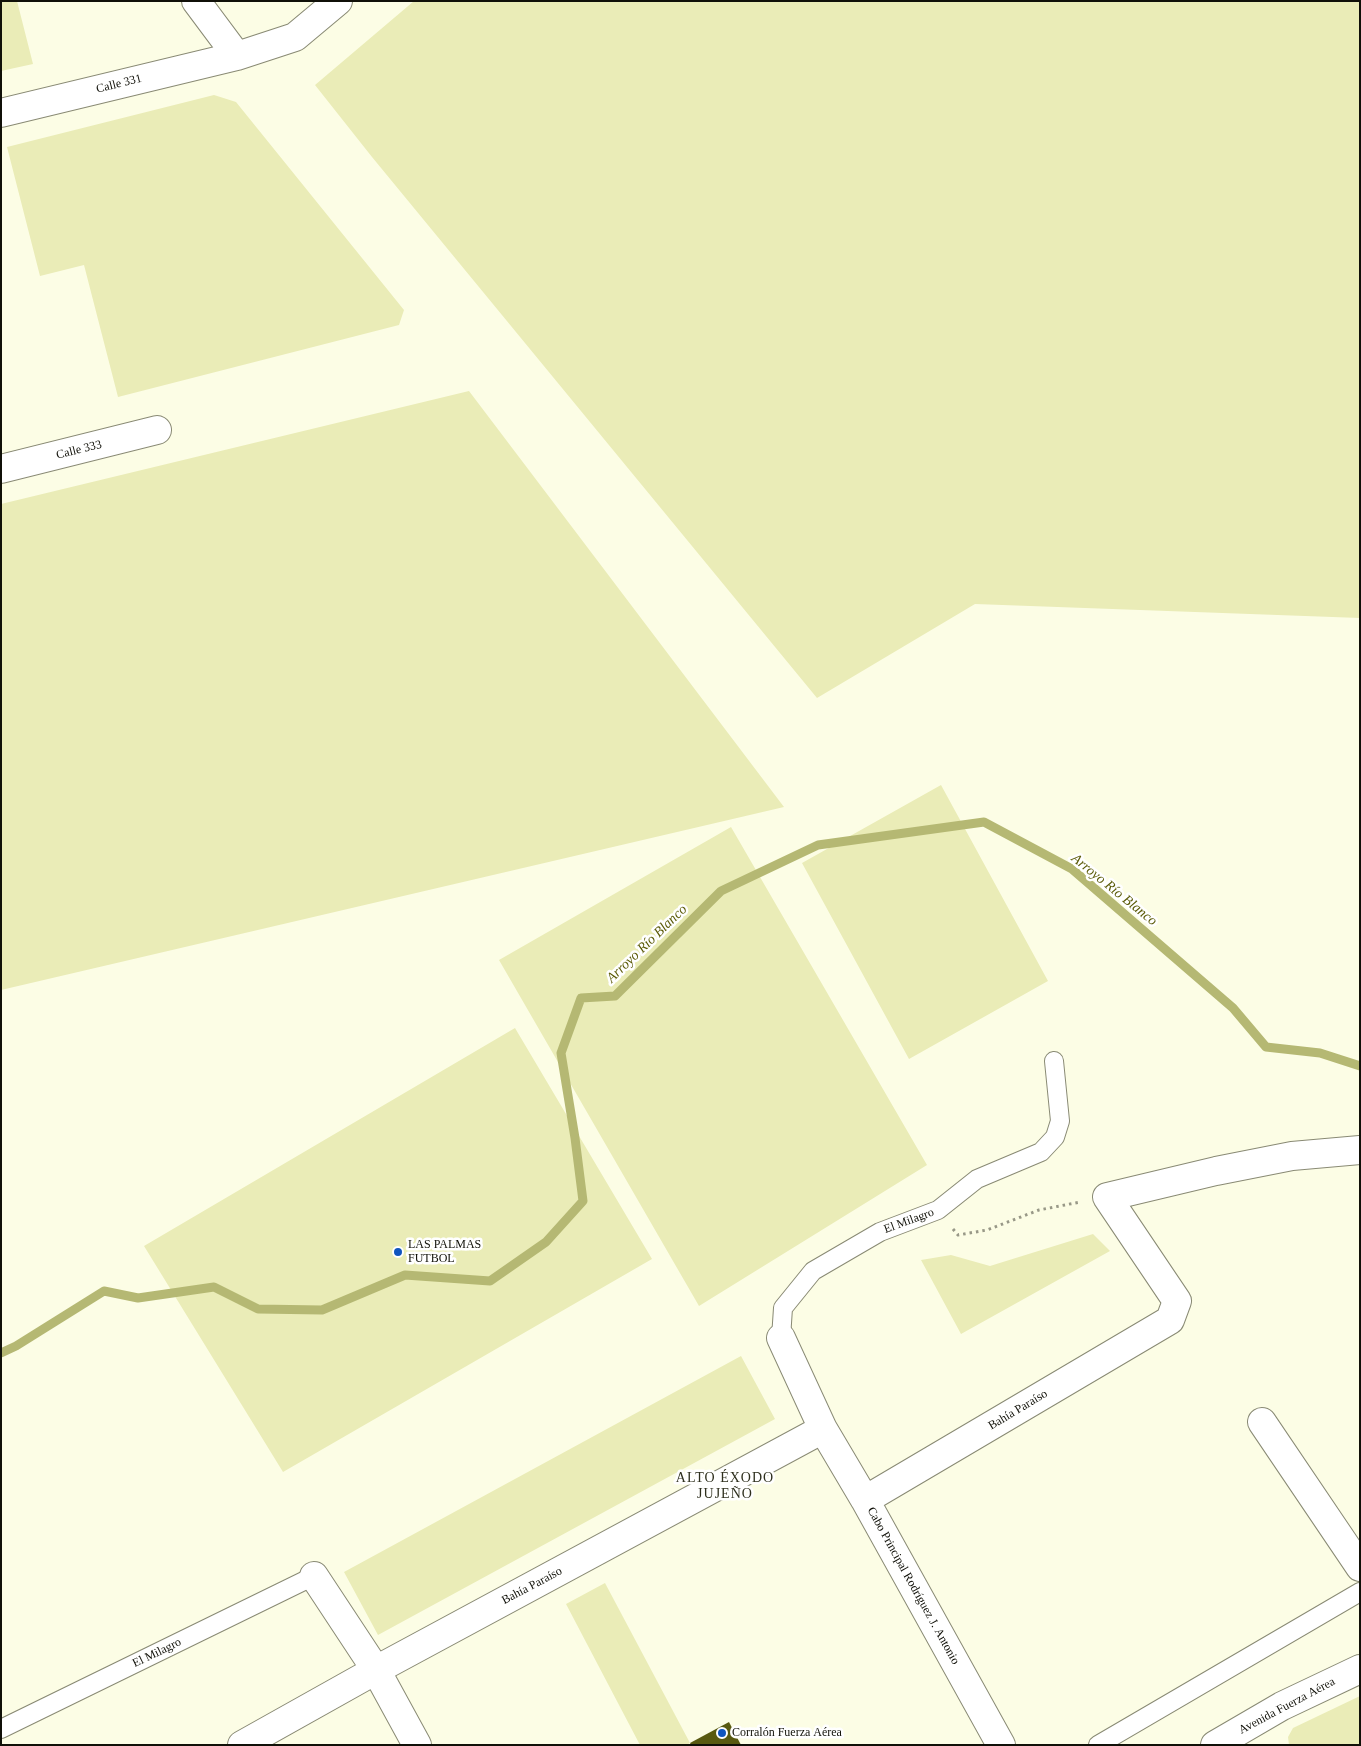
<!DOCTYPE html>
<html>
<head>
<meta charset="utf-8">
<style>
  body { margin:0 }
  #map { position:relative; width:1361px; height:1746px; overflow:hidden; background:#fcfde5; font-family:Georgia,serif }
  canvas { display:block }
  .frame { position:absolute; inset:0; border:2px solid #101008; pointer-events:none }
</style>
</head>
<body>
<div id="map">
<canvas width="1361" height="1746"></canvas>
<div class="frame"></div>
</div>
<script>
const ctx = document.querySelector('canvas').getContext('2d');
ctx.lineJoin = 'round';
function paint(path, color) { ctx.fillStyle = color; ctx.fill(path, 'evenodd'); }
function strokePath(path, color, width, dash) { ctx.strokeStyle = color; ctx.lineWidth = width; ctx.lineCap = dash ? 'butt' : 'round'; ctx.setLineDash(dash || []); ctx.stroke(path); }
function write(font, color, halo, rows, align = 'center') {
  ctx.font = font + ' Georgia,serif'; ctx.lineWidth = 5; ctx.setLineDash([]); ctx.textBaseline = 'middle'; ctx.strokeStyle = halo; ctx.fillStyle = color; for (const [text, x, y, turn = 0] of rows) {
    ctx.save(); ctx.translate(x, y); ctx.rotate((+turn || 0) * Math.PI / 180); ctx.textAlign = isNaN(turn) ? turn : align; if (halo) ctx.strokeText(text, 0, 0); ctx.fillText(text, 0, 0); ctx.restore();
  }
}
paint(new Path2D(`
  M 1,1 L 17,1 L 33,64 L 1,71 Z
  M 414,1 L 1360,1 L 1360,618 L 975,604 L 817,698 L 372,157 L 315,85 Z
  M 214,95 L 236,102 L 404,310 L 399,325 L 118,397 L 84,265 L 40,276 L 7,147 Z
  M 469,391 L 784,807 L 1,990 L 1,504 Z
  M 941,785 L 1048,981 L 909,1059 L 802,863 Z
  M 731,827 L 927,1165 L 699,1306 L 499,960 Z
  M 515,1028 L 652,1259 L 283,1472 L 144,1246 Z
  M 1093,1234 L 1110,1251 L 961,1334 L 921,1260 L 951,1255 L 990,1266 Z
  M 741,1356 L 775,1419 L 378,1635 L 344,1572 Z
  M 605,1583 L 690,1743 L 687,1745 L 640,1745 L 566,1604 Z
  M 1360,1696 L 1360,1745 L 1289,1745 L 1288,1737 L 1293,1728 Z`), '#eaecb7');
strokePath(new Path2D(`
  M 1,1353 L 16,1346 L 104,1291 L 138,1298 L 214,1287 L 258,1309 L 322,1310 L 405,1275 L 490,1281 L 546,1242 L 583,1201 L 575,1138 L 561,1053 L 581,998 L 615,996 L 721,891 L 818,845 L 984,822 L 1072,869 L 1233,1008 L 1266,1047 L 1320,1053 L 1360,1066`), '#b5b873', 9);
paint(new Path2D(`
  M 729,1722 L 741,1745 L 691,1745 L 690,1743 Z`), '#585910');
const service = new Path2D(`
  M 781,1338 L 783,1308 L 813,1271 L 880,1232 L 938,1210 L 977,1179 L 1041,1152 L 1055,1137 L 1060,1121 L 1054,1061
  M 1,1729 L 314,1576
  M 1098,1745 L 1360,1592`);
const minor = new Path2D(`
  M 196,1 L 237,56
  M 1,113 L 237,56 L 295,37 L 338,1
  M 1,469 L 157,430
  M 781,1338 L 823,1429 L 865,1500 L 1001,1745
  M 1262,1422 L 1360,1567
  M 865,1500 L 1170,1320 L 1177,1301 L 1107,1197 L 1216,1171 L 1292,1156 L 1360,1150
  M 314,1576 L 376,1670 L 417,1745
  M 242,1745 L 376,1670 L 823,1429`);
const secondary = new Path2D(`
  M 1215,1745 L 1282,1706 L 1360,1669`);
strokePath(service, '#898a74', 20);
strokePath(minor, '#898a74', 30);
strokePath(secondary, '#898a74', 30);
strokePath(new Path2D(`
  M 953,1229 L 958,1235 L 987,1230 L 1039,1210 L 1080,1202`), '#989887', 3, [2.5, 4]);
strokePath(service, '#fff', 18);
strokePath(minor, '#fff', 28);
strokePath(secondary, '#fff', 28);
for (const [x, y, r, color] of [
  [398,1252,5,"#1055bf"],
  [722,1733,5,"#1055bf"]
]) { const dot = new Path2D(); dot.arc(x, y, r, 0, 2 * Math.PI); ctx.fillStyle = color; ctx.fill(dot); strokePath(dot, '#fff', 2); }
write('12px', '#101008', '#fff', [
  ["Calle 331",119,84,-14],
  ["Calle 333",79,450,-14],
  ["El Milagro",909,1221,-20],
  ["Bahía Paraíso",1018,1410,-31],
  ["Bahía Paraíso",532,1586,-28],
  ["Cabo Principal Rodríguez J. Antonio",913,1586,61],
  ["El Milagro",157,1653,-26],
  ["Avenida Fuerza Aérea",1287,1706,-28]
]);
write('12px', '#101008', '#fff', [
  ["LAS PALMAS",408,1245],
  ["FUTBOL",408,1259],
  ["Corralón Fuerza Aérea",732,1733]
], 'left');
write('italic 14px', '#5a5a06', '#fff', [
  ["Arroyo Río Blanco",1114,890,39],
  ["Arroyo Río Blanco",647,944,-44]
]);
ctx.letterSpacing = '1px';
write('14px', '#2e2f1d', '#fff', [
  ["ALTO ÉXODO",725,1478],
  ["JUJEÑO",725,1494]
]);
ctx.letterSpacing = '0px';
</script>
</body>
</html>
